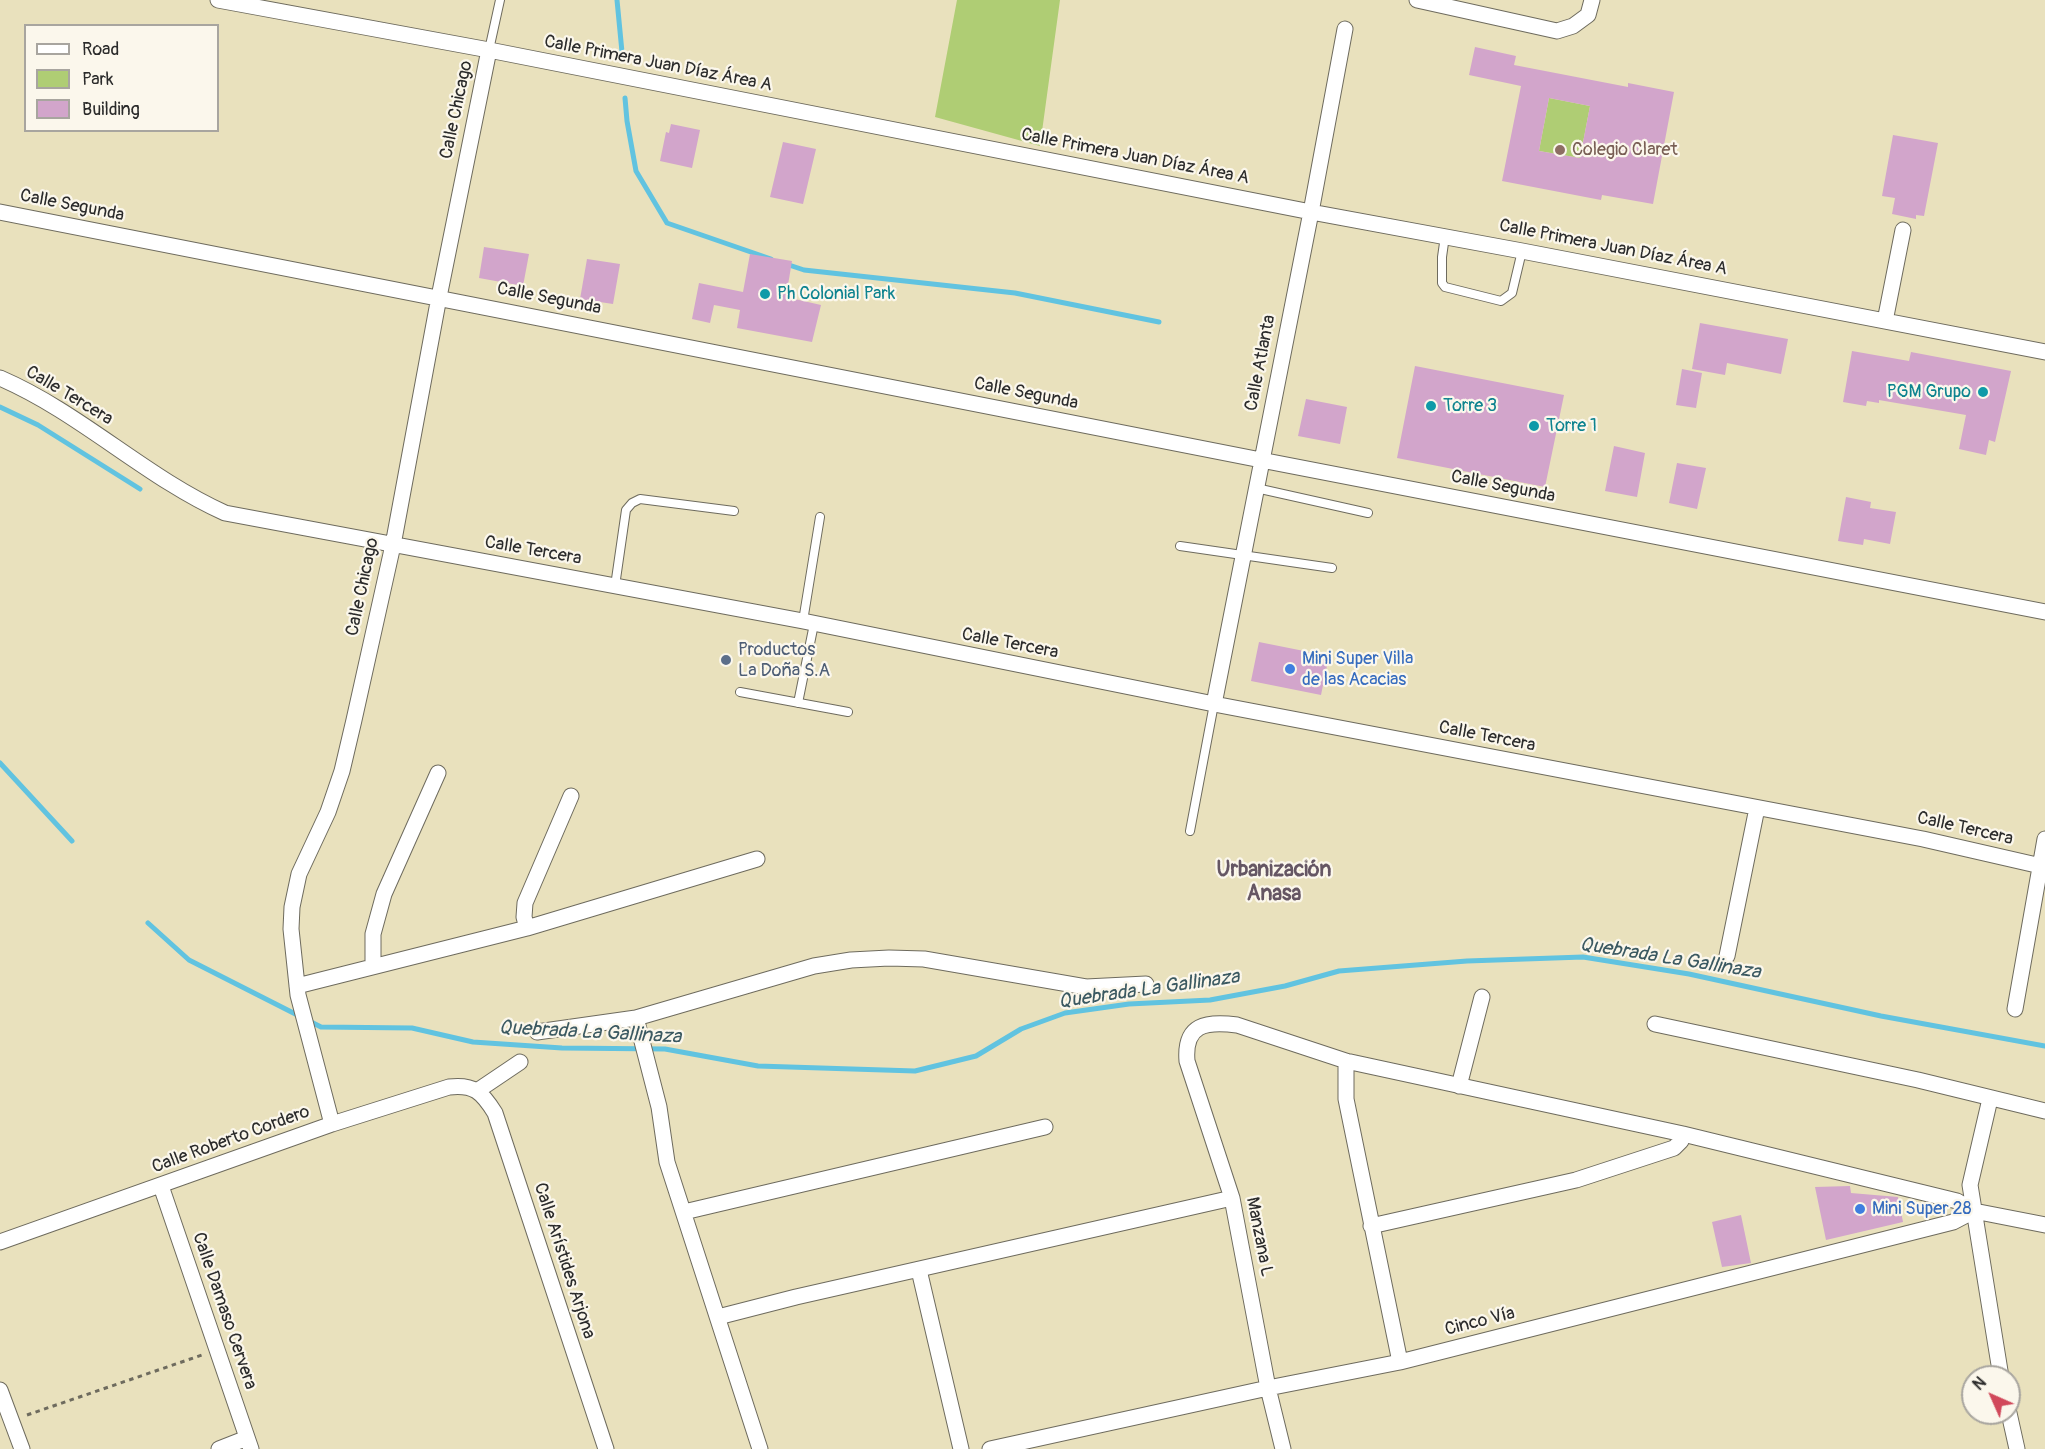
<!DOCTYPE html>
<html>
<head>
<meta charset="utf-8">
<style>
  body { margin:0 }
  #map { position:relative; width:2045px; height:1449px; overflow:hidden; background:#e9e1bd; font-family:Pangolin,sans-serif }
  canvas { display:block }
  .legend { position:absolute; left:24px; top:24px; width:195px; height:108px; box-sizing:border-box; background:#fbf7ec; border:2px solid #a8a59f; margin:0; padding:8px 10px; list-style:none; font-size:18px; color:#2b2b2b }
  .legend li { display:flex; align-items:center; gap:12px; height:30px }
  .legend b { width:30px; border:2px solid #a8a59f }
  .north { position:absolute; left:1961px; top:1365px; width:60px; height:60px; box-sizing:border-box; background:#fbf7ec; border:2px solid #a8a59f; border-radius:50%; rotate:315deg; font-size:16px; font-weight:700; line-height:24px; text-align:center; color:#2b2b2b }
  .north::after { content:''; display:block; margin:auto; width:21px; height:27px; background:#d1495b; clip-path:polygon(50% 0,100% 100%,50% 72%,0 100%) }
</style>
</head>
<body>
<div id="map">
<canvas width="2045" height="1449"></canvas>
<ul class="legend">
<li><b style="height:8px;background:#fff"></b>Road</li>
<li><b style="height:16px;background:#afcd74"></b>Park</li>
<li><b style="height:16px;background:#d2a5cb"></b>Building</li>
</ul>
<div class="north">N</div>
</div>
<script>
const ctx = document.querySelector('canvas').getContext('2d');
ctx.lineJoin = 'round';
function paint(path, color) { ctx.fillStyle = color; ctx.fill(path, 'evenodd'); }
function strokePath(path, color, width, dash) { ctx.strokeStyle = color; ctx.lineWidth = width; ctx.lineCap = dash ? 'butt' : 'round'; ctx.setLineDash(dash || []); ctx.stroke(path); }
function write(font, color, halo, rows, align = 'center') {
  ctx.font = font + ' Pangolin,sans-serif'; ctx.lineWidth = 4.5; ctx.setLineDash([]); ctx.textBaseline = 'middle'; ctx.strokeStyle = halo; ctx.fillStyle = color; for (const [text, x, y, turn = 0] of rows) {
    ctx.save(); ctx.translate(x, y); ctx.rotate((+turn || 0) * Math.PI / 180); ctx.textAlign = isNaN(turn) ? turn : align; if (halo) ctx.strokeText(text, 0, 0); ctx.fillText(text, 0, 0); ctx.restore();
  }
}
paint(new Path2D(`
  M 957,0 L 1060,0 L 1040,146 L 935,117 Z
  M 1549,98 L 1590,106 L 1580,158 L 1539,151 Z`), '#afcd74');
strokePath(new Path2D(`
  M 617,0 L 622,52
  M 625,98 L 627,121 L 636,171 L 667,223 L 771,259
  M 786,264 L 804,270 L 1015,293 L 1159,322
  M 0,407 L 38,425 L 140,489
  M 0,763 L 72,841
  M 148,923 L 189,960 L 321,1027 L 412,1028 L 473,1042 L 562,1048 L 665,1049 L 758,1066 L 915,1071 L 976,1056 L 1021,1029 L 1065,1013 L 1129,1004 L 1210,1000 L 1285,986 L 1339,971 L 1467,961 L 1583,957 L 1689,974 L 1881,1016 L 2045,1046`), '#61c3e0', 5);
paint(new Path2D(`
  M 1475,47 L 1516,56 L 1514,65 L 1628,87 L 1628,83 L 1674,92 L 1653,204 L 1602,195 L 1601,200 L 1502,181 L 1521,86 L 1469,75 ZM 1549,98 L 1590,106 L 1580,158 L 1539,151 Z
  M 671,124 L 700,130 L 692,168 L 660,161 L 666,132 L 669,133 Z
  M 1893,135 L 1938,143 L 1924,216 L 1916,215 L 1916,219 L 1892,214 L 1895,198 L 1882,196 Z
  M 783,142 L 816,149 L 803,204 L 770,197 Z
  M 484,247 L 529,254 L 523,286 L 479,278 Z
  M 750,254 L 792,261 L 786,297 L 821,305 L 812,342 L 737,328 L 740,310 L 714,305 L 710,323 L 692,319 L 699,283 L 743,292 Z
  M 587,259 L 620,264 L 613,304 L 580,299 Z
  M 1700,323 L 1788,339 L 1781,374 L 1727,363 L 1725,375 L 1692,369 Z
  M 1852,351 L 1909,361 L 1911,352 L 2011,371 L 1995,442 L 1989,440 L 1986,455 L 1959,449 L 1966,415 L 1879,400 L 1879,403 L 1867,401 L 1866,406 L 1843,402 Z
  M 1415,366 L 1564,395 L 1545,487 L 1397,458 Z
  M 1682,369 L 1702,373 L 1696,408 L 1676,405 Z
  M 1306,399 L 1347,407 L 1340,444 L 1298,436 Z
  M 1614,446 L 1645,453 L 1637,497 L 1605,491 Z
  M 1677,463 L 1706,468 L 1697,509 L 1669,503 Z
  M 1846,497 L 1871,502 L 1870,508 L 1896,512 L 1890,544 L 1864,539 L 1863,545 L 1838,541 Z
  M 1259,642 L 1329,656 L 1321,695 L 1251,681 Z
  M 1850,1186 L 1851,1193 L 1898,1197 L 1903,1222 L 1826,1240 L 1815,1187 Z
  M 1741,1215 L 1751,1263 L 1722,1267 L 1712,1222 Z`), '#d2a5cb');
const lane = new Path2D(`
  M 489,50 L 500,0
  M 1445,236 L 1442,257 L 1442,283 L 1445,287 L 1501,301 L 1512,293 L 1522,251
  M 1256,488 L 1368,513
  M 1180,546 L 1332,568
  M 615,586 L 626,510 L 632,503 L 640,499 L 734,511
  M 803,621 L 820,517
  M 740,692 L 848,712
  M 798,703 L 814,624
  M 1190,831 L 1214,704`);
const street = new Path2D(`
  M 218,0 L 489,50 L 1311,212 L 1522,251 L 2045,352
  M 1417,0 L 1557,31 L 1573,26 L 1588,15 L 1592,0
  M 0,212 L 1261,460 L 2045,612
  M 1885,321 L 1903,230
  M 0,378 C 81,413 145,477 225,513 L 803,621 L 1214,704 L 1923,839 L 2045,867
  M 1214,704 L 1311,212 L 1345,29
  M 527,928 L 524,917 L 525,903 L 571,796
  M 1727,956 L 1757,808
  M 373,966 L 373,934 L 384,894 L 438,773
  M 297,986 L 527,928 L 757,859
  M 2015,1009 L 2045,839
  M 636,1018 L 659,1107 L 667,1162 L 760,1449
  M 1655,1024 L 1918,1080 L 2045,1111
  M 537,1032 L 636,1018 L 814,966 L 851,960 L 889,958 L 924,959 L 1086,987 L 1146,984
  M 1346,1061 L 1346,1099 L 1400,1362
  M 1459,1086 L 1482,997
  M 477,1091 L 520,1062
  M 1990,1099 L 1970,1185 L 2001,1377
  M 332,1124 L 298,995 L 291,929 L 292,907 L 299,874 L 328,812 L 342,771 L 354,720 L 393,545 L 439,297 L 489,50
  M 161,1186 L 251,1449
  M 684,1212 L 1045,1127
  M 1371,1226 L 1576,1180 L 1674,1148 L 1681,1141 L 1683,1134
  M 0,1242 L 332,1124 L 449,1087 C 474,1084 482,1092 495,1113 L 606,1449
  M 919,1270 L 961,1449
  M 718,1317 L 796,1297 L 1232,1198
  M 0,1390 L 22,1449
  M 2009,1413 L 2017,1449
  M 219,1449 L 247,1438
  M 990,1449 L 1268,1388 L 1400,1362 L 1953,1222 L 1974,1211
  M 1283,1449 L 1268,1388 L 1232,1198 L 1187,1061 C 1184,1024 1206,1021 1237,1025 L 1346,1061 L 1683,1134 L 1957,1201 L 1974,1211 L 2045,1225`);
strokePath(lane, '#6e6b5e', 10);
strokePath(street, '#6e6b5e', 17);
strokePath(new Path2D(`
  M 27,1415 L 202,1355`), '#6e6b5e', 3, [4.5, 4.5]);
strokePath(lane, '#fff', 8);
strokePath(street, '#fff', 15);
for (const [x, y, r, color] of [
  [1560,150,6,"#8d6e63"],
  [765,294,6,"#0f9aa8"],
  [1983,392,6,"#0f9aa8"],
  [1431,406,6,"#0f9aa8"],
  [1534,426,6,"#0f9aa8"],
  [726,660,6,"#5c6f8a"],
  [1290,669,6,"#3f7fe0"],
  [1860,1209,6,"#3f7fe0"]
]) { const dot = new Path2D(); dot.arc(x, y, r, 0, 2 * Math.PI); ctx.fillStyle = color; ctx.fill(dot); strokePath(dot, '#fbf7ec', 2); }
write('18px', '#2b2b2b', '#fbf7ec', [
  ["Calle Primera Juan Díaz Área A",658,64,11],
  ["Calle Chicago",457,110,-78],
  ["Calle Primera Juan Díaz Área A",1135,157,11],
  ["Calle Segunda",72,206,11],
  ["Calle Primera Juan Díaz Área A",1613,248,11],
  ["Calle Segunda",549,299,11],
  ["Calle Atlanta",1261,363,-79],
  ["Calle Segunda",1026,394,11],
  ["Calle Tercera",69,396,31],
  ["Calle Segunda",1503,487,11],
  ["Calle Tercera",533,551,10],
  ["Calle Chicago",363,587,-78],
  ["Calle Tercera",1010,644,11],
  ["Calle Tercera",1487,737,11],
  ["Calle Tercera",1965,829,13],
  ["Calle Roberto Cordero",231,1140,-20],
  ["Manzana L",1259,1237,79],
  ["Calle Arístides Arjona",564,1261,72],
  ["Calle Damaso Cervera",224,1311,71],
  ["Cinco Vía",1480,1322,-14]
]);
write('18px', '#785e54', '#fbf7ec', [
  ["Colegio Claret",1572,150]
], 'left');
write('18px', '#0d838f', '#fbf7ec', [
  ["Ph Colonial Park",777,294],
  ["PGM Grupo",1971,392,"right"],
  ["Torre 3",1443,406],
  ["Torre 1",1546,426]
], 'left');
write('18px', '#4e5e75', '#fbf7ec', [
  ["Productos",738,650],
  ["La Doña S.A",738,671]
], 'left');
write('18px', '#366cbe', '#fbf7ec', [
  ["Mini Super Villa",1302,659],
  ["de las Acacias",1302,680],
  ["Mini Super 28",1872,1209]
], 'left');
write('italic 20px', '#3b5961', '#fbf7ec', [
  ["Quebrada La Gallinaza",1670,959,9],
  ["Quebrada La Gallinaza",1149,990,-8],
  ["Quebrada La Gallinaza",590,1033,3]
]);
write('bold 21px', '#655663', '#fbf7ec', [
  ["Urbanización",1274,871],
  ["Anasa",1274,895]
]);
</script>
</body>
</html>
